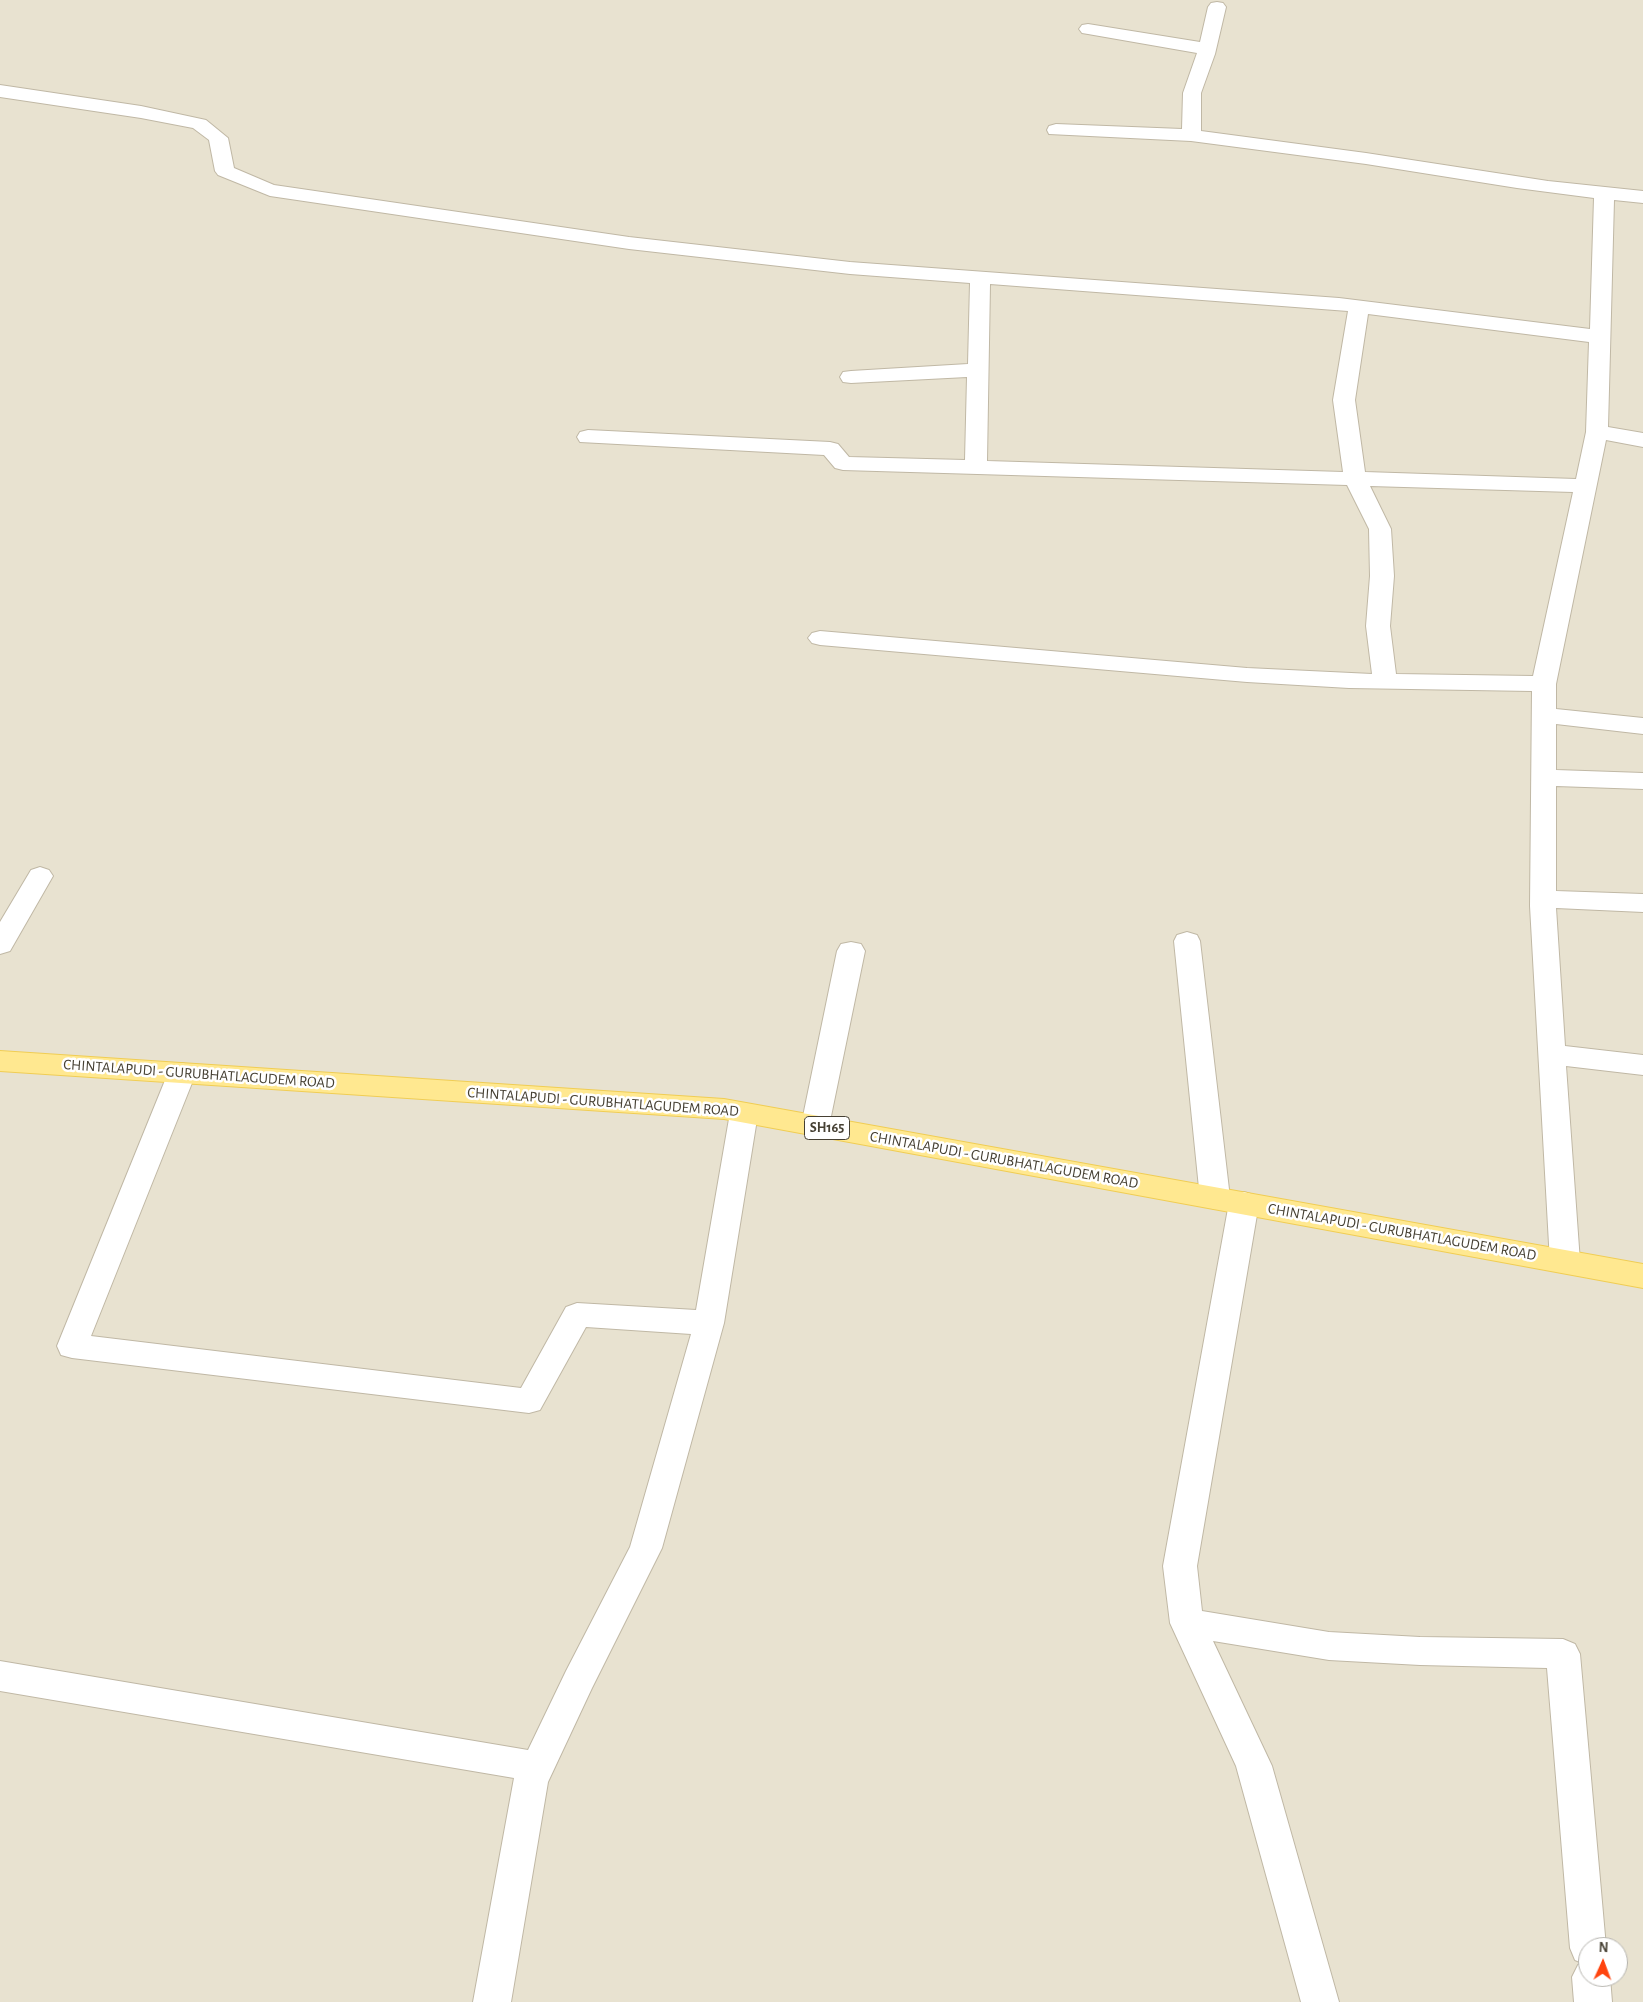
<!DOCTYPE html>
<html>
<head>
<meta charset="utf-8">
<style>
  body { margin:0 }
  #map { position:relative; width:1643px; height:2002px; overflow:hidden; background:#f4f0e3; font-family:"Alegreya Sans",sans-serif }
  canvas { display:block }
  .north { position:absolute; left:1578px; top:1937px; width:50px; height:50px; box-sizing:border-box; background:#fff; border:1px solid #b5b3ad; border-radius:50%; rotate:2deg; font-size:14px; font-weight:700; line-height:20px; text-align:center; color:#464033 }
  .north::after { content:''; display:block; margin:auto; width:18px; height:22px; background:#ff440e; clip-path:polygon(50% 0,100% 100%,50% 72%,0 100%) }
</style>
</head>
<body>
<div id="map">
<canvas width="1643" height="2002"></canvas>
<div class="north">N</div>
</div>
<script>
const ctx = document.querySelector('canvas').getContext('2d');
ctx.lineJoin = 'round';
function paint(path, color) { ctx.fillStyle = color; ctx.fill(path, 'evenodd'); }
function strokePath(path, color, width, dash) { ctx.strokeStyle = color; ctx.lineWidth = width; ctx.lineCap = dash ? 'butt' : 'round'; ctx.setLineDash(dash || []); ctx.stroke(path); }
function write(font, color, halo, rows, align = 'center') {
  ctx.font = font + ' "Alegreya Sans",sans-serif'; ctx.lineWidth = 5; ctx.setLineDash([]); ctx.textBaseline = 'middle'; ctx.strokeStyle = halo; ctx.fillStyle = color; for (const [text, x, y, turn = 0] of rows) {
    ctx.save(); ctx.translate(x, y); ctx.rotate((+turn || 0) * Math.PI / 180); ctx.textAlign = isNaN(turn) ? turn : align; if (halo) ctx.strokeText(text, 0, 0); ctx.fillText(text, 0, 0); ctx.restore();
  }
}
paint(new Path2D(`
  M 0,0 L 1643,0 L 1643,2002 L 0,2002 ZM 1588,1947 L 1618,1947 L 1618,1977 L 1588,1977 Z`), '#e8e2d0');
const minor = new Path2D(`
  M 1217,2 L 1223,3 L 1226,7 L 1215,54 L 1201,93 L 1201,131 L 1366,153 L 1548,181 L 1643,191 L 1643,203 L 1614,200 L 1608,427 L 1643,433 L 1643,447 L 1606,440 L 1556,684 L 1556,709 L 1643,718 L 1643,734 L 1556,724 L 1556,770 L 1643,773 L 1643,789 L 1556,786 L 1556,891 L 1643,894 L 1643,912 L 1556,908 L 1565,1046 L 1643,1055 L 1643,1075 L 1566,1066 L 1580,1262 L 1576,1270 L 1565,1273 L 1554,1270 L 1550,1262 L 1530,906 L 1532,691 L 1349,688 L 1247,682 L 820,645 L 812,643 L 808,638 L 812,633 L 820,631 L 1247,668 L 1372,674 L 1366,626 L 1370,576 L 1369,529 L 1347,485 L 843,470 L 835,468 L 824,455 L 580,442 L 577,437 L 580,432 L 588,430 L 830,442 L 838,444 L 849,457 L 965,460 L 967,377 L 851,383 L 843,382 L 840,377 L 843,372 L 851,371 L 968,364 L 970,283 L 850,274 L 629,249 L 270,196 L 218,175 L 215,171 L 209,140 L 193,128 L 141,118 L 0,97 L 0,85 L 141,106 L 206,120 L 228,138 L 234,168 L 274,185 L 629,237 L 850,262 L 1339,298 L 1590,329 L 1594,198 L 1517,188 L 1366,164 L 1191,141 L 1049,134 L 1047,130 L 1049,126 L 1056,124 L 1182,129 L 1183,93 L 1197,53 L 1088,34 L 1082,33 L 1079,29 L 1082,25 L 1088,24 L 1200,42 L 1208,7 L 1211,3 ZM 990,284 L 1348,311 L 1333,400 L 1343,472 L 987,461 ZM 1368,314 L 1589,342 L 1586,432 L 1576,479 L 1365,472 L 1355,400 ZM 1370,486 L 1573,492 L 1533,676 L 1396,674 L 1390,626 L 1394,576 L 1391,529 Z
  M 40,867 L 49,870 L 53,876 L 10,951 L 0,954 L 0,922 L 31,870 Z
  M 1187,932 L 1197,935 L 1200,941 L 1230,1198 L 1225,1206 L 1215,1209 L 1205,1206 L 1200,1198 L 1174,941 L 1177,935 Z
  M 851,942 L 861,944 L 865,951 L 829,1126 L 825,1133 L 815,1136 L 805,1133 L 801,1126 L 837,951 L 841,944 Z
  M 182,1063 L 192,1066 L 196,1073 L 91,1336 L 521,1388 L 566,1307 L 577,1303 L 696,1310 L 730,1113 L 734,1106 L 744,1103 L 754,1106 L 758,1113 L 724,1323 L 662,1548 L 592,1688 L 548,1782 L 511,2002 L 473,2002 L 514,1778 L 0,1691 L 0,1661 L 528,1750 L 566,1671 L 630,1547 L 691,1334 L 586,1327 L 540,1410 L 529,1413 L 72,1358 L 61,1355 L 57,1346 L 168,1073 L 172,1066 Z
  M 1244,1192 L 1254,1195 L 1259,1203 L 1197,1566 L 1202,1611 L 1329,1632 L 1420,1637 L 1563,1639 L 1575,1644 L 1580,1654 L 1606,1947 L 1588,1947 L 1588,1977 L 1610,1977 L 1612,2002 L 1574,2002 L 1572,1977 L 1578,1965 L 1582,1963 L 1575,1960 L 1570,1948 L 1547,1668 L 1420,1665 L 1329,1660 L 1213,1641 L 1272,1766 L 1339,2002 L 1301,2002 L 1236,1766 L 1170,1623 L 1163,1566 L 1229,1203 L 1234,1195 Z`);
const major = new Path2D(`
  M 0,1051 L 724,1099 L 1643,1264 L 1643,1288 L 724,1119 L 0,1071 Z`);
strokePath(minor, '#c0b8a5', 2);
strokePath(major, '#f0cd54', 2);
paint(minor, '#fff');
paint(major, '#ffe890');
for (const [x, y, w] of [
  [827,1128,45]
]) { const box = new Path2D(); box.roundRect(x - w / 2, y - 11.5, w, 23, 4); ctx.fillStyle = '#fff'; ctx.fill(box); strokePath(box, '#464033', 1); }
write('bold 14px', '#464033', null, [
  ["SH165",827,1128]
]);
write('15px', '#464033', '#fff', [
  ["CHINTALAPUDI - GURUBHATLAGUDEM ROAD",199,1074,4],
  ["CHINTALAPUDI - GURUBHATLAGUDEM ROAD",603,1102,4],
  ["CHINTALAPUDI - GURUBHATLAGUDEM ROAD",1004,1160,10],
  ["CHINTALAPUDI - GURUBHATLAGUDEM ROAD",1402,1232,10]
]);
</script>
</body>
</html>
